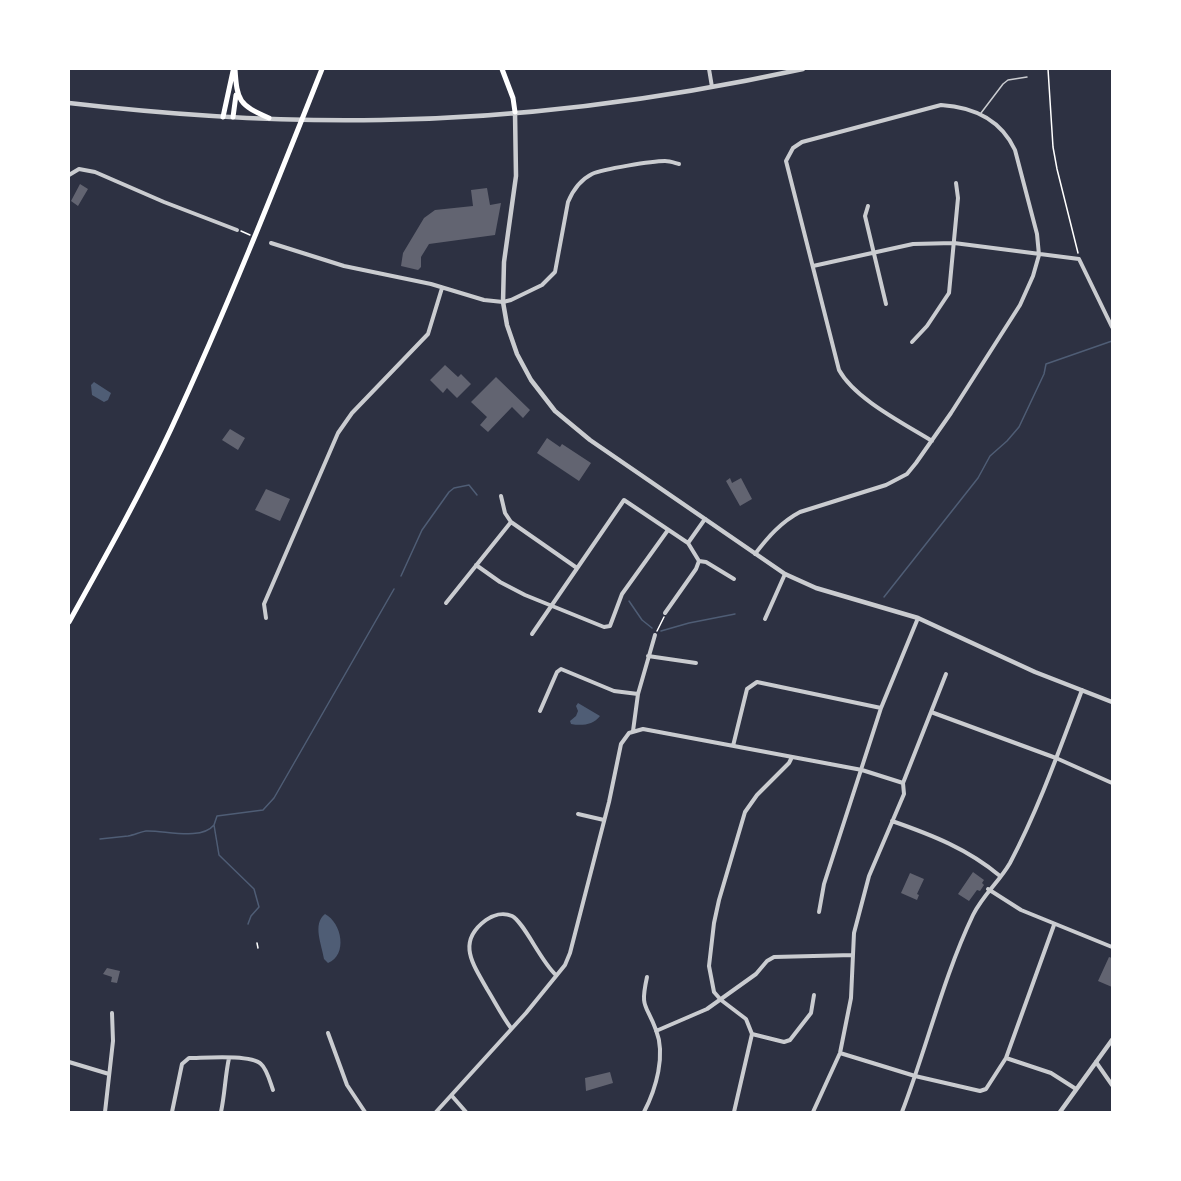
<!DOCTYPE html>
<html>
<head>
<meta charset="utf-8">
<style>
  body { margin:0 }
  #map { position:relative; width:1181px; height:1181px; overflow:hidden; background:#2d3142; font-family:"Fira Sans Condensed",sans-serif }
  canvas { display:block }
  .frame { position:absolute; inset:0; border:70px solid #fff; pointer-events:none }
</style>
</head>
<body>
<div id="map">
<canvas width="1181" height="1181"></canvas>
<div class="frame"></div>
</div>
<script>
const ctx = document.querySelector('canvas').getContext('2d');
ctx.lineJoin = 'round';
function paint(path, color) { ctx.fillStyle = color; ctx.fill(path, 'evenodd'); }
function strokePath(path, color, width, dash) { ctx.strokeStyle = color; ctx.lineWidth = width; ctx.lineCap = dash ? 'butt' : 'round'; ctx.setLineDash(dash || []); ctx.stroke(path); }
paint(new Path2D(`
  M 94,382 L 111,393 L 108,400 L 104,402 L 92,395 L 91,385 Z
  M 578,703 L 600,716 C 593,725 582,726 571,724 L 570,721 L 576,716 L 578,711 L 576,706 Z
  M 325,914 C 342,923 348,955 328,963 L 324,959 C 322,945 312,924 325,914 Z`), '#4f5d75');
strokePath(new Path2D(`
  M 401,576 L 422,530 L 449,492 L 454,488 L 469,485 L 477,495
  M 884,597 L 978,478 L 990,456 L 1007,441 L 1019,427 L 1044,374 L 1046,364 L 1112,341
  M 629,601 L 642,620 L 652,628
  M 661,631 L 689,623 L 735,614
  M 100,839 C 109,838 119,837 128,836 C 134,835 140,832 146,831 C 164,830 201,841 214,825
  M 248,924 L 251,916 L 259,907 L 254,889 L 219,855 L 214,825 L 217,816 L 263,810 L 274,798 L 394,589`), '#4f5d75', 1.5);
paint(new Path2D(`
  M 80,184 L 88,189 L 78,206 L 71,201 Z
  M 487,188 L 490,205 L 501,203 L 495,235 L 429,244 L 421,257 L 421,267 L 418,270 L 401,266 L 403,253 L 424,218 L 435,210 L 473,206 L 471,190 Z
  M 445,365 L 458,377 L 461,374 L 471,384 L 457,398 L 447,388 L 443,393 L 430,380 Z
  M 496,377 L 530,410 L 523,418 L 512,407 L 488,432 L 480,425 L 487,417 L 471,402 Z
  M 230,429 L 245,438 L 238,450 L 222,440 Z
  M 547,438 L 560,447 L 562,444 L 591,463 L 579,481 L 537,453 Z
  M 730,478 L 732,483 L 741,478 L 752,499 L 740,506 L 726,481 Z
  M 266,489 L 290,499 L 280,521 L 255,510 Z
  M 973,872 L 984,880 L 982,883 L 984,885 L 980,891 L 977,890 L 969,901 L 958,894 Z
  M 910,873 L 924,879 L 917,894 L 919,895 L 917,900 L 901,893 Z
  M 1109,957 L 1112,958 L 1112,987 L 1098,981 Z
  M 107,968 L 120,971 L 117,983 L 111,982 L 112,977 L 103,974 Z
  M 610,1072 L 613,1083 L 586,1091 L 585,1078 Z`), '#626471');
strokePath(new Path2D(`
  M 1048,69 L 1053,147 L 1057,169 L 1078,253
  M 241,231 L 250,235
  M 657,631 L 664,617
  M 257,943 L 258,948`), '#fff', 1.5);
strokePath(new Path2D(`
  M 981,113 L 1003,84 L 1008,80 L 1027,77`), '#caccd0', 1.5);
strokePath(new Path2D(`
  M 709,69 L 712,87
  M 69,175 L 79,169 L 95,172 L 164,202 L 237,230
  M 868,206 L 865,216 L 886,304
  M 271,243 L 344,266 L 431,284 L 484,300 L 503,302 L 511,300 L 542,285 L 555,272 L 568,202 C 573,190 580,180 592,174 C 603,169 652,161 665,161 C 670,161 675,163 679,164
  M 813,266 L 913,244 L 954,243 L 1079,259 L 1112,327
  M 912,342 L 927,326 L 949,293 L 958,198 L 956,183
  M 501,496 L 505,513 L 511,522 L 577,568
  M 755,554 C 768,537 781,522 800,512 L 886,485 L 907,474 L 916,463 L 951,413 L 1020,305 L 1033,276 L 1039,255 L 1037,234 L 1015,150 C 1001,120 973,107 941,105 L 802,142 L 793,148 L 786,161 L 839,370 C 855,399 903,423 932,441
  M 699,561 L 706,562 L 734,579
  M 476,565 L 500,582 L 525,595 L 604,627 L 610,626 L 622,594 L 668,530
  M 446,603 L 511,522
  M 665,613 L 696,569 L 699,561 L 688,543 L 705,519
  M 266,618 L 264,604 L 338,433 L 352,413 L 428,334 L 442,288
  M 765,619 L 785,574
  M 532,634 L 624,500 L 688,543
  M 648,656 L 696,663
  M 638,694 L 655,635
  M 540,711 L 557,672 L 561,669 L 614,691 L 638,694 L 633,731
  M 931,712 L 1056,758 L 1112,783
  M 733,746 L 747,689 L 757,682 L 881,708
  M 578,814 L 604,820
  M 892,821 C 932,835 968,849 1000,876
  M 988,889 L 1021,910 L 1112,947
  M 819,912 L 824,884 L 881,708 L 918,618
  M 511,1028 C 502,1016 495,1002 487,989 C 473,964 456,942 486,920 C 493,915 503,912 512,916 C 524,922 541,962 556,975
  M 656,1031 L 707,1009 L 756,974 L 767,961 L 774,957 L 853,955
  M 328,1033 L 347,1085 L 365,1112
  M 752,1034 L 784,1042 L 790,1040 L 811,1013 L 814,995
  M 840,1053 L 915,1076 L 980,1091 L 986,1089 L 1006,1058 L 1054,925
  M 1006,1058 L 1051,1073 L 1076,1089
  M 69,1062 L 109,1074
  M 1096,1062 L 1112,1085
  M 452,1096 L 466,1112
  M 105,1112 L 113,1041 L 112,1013
  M 172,1112 L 182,1064 L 189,1058 C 204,1058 250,1054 261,1064 C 267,1069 270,1082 273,1090
  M 221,1112 C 225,1093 225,1077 229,1058
  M 436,1112 L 526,1013 L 565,965 L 570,953 L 609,802 L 621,744 L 629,733 L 643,729 L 862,770 L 903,783
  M 644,1112 C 656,1089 666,1055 656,1030 C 646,1003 640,1009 647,977
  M 734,1112 L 752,1034 L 746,1019 L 721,1000 L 714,992 L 709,966 L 714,923 L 719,900 L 745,812 L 757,795 L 789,763 L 792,757
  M 813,1112 L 840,1053 L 851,998 L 854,933 L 869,876 L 904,794 L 903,783 L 946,674
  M 902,1112 C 927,1047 943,978 973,915 C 983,895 999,882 1010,863 C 1039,808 1060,748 1082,690`), '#caccd0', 4);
strokePath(new Path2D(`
  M 69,103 C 172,115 277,122 381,120 C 522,118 665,99 803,69
  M 515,112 L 516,176 L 504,262 L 503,302 L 507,325 L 517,354 L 531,380 L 555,411 L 590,440 L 785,574 L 816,588 L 918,618 L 1035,672 L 1112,702
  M 1060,1112 L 1112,1040`), '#caccd0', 4.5);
strokePath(new Path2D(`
  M 235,69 C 237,101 239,105 269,118
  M 502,69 L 513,98 L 515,112
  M 223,117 L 233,71
  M 233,117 L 236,95
  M 69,622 C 104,559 140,495 171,429 C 226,311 274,190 322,69`), '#fff', 5);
</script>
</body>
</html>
